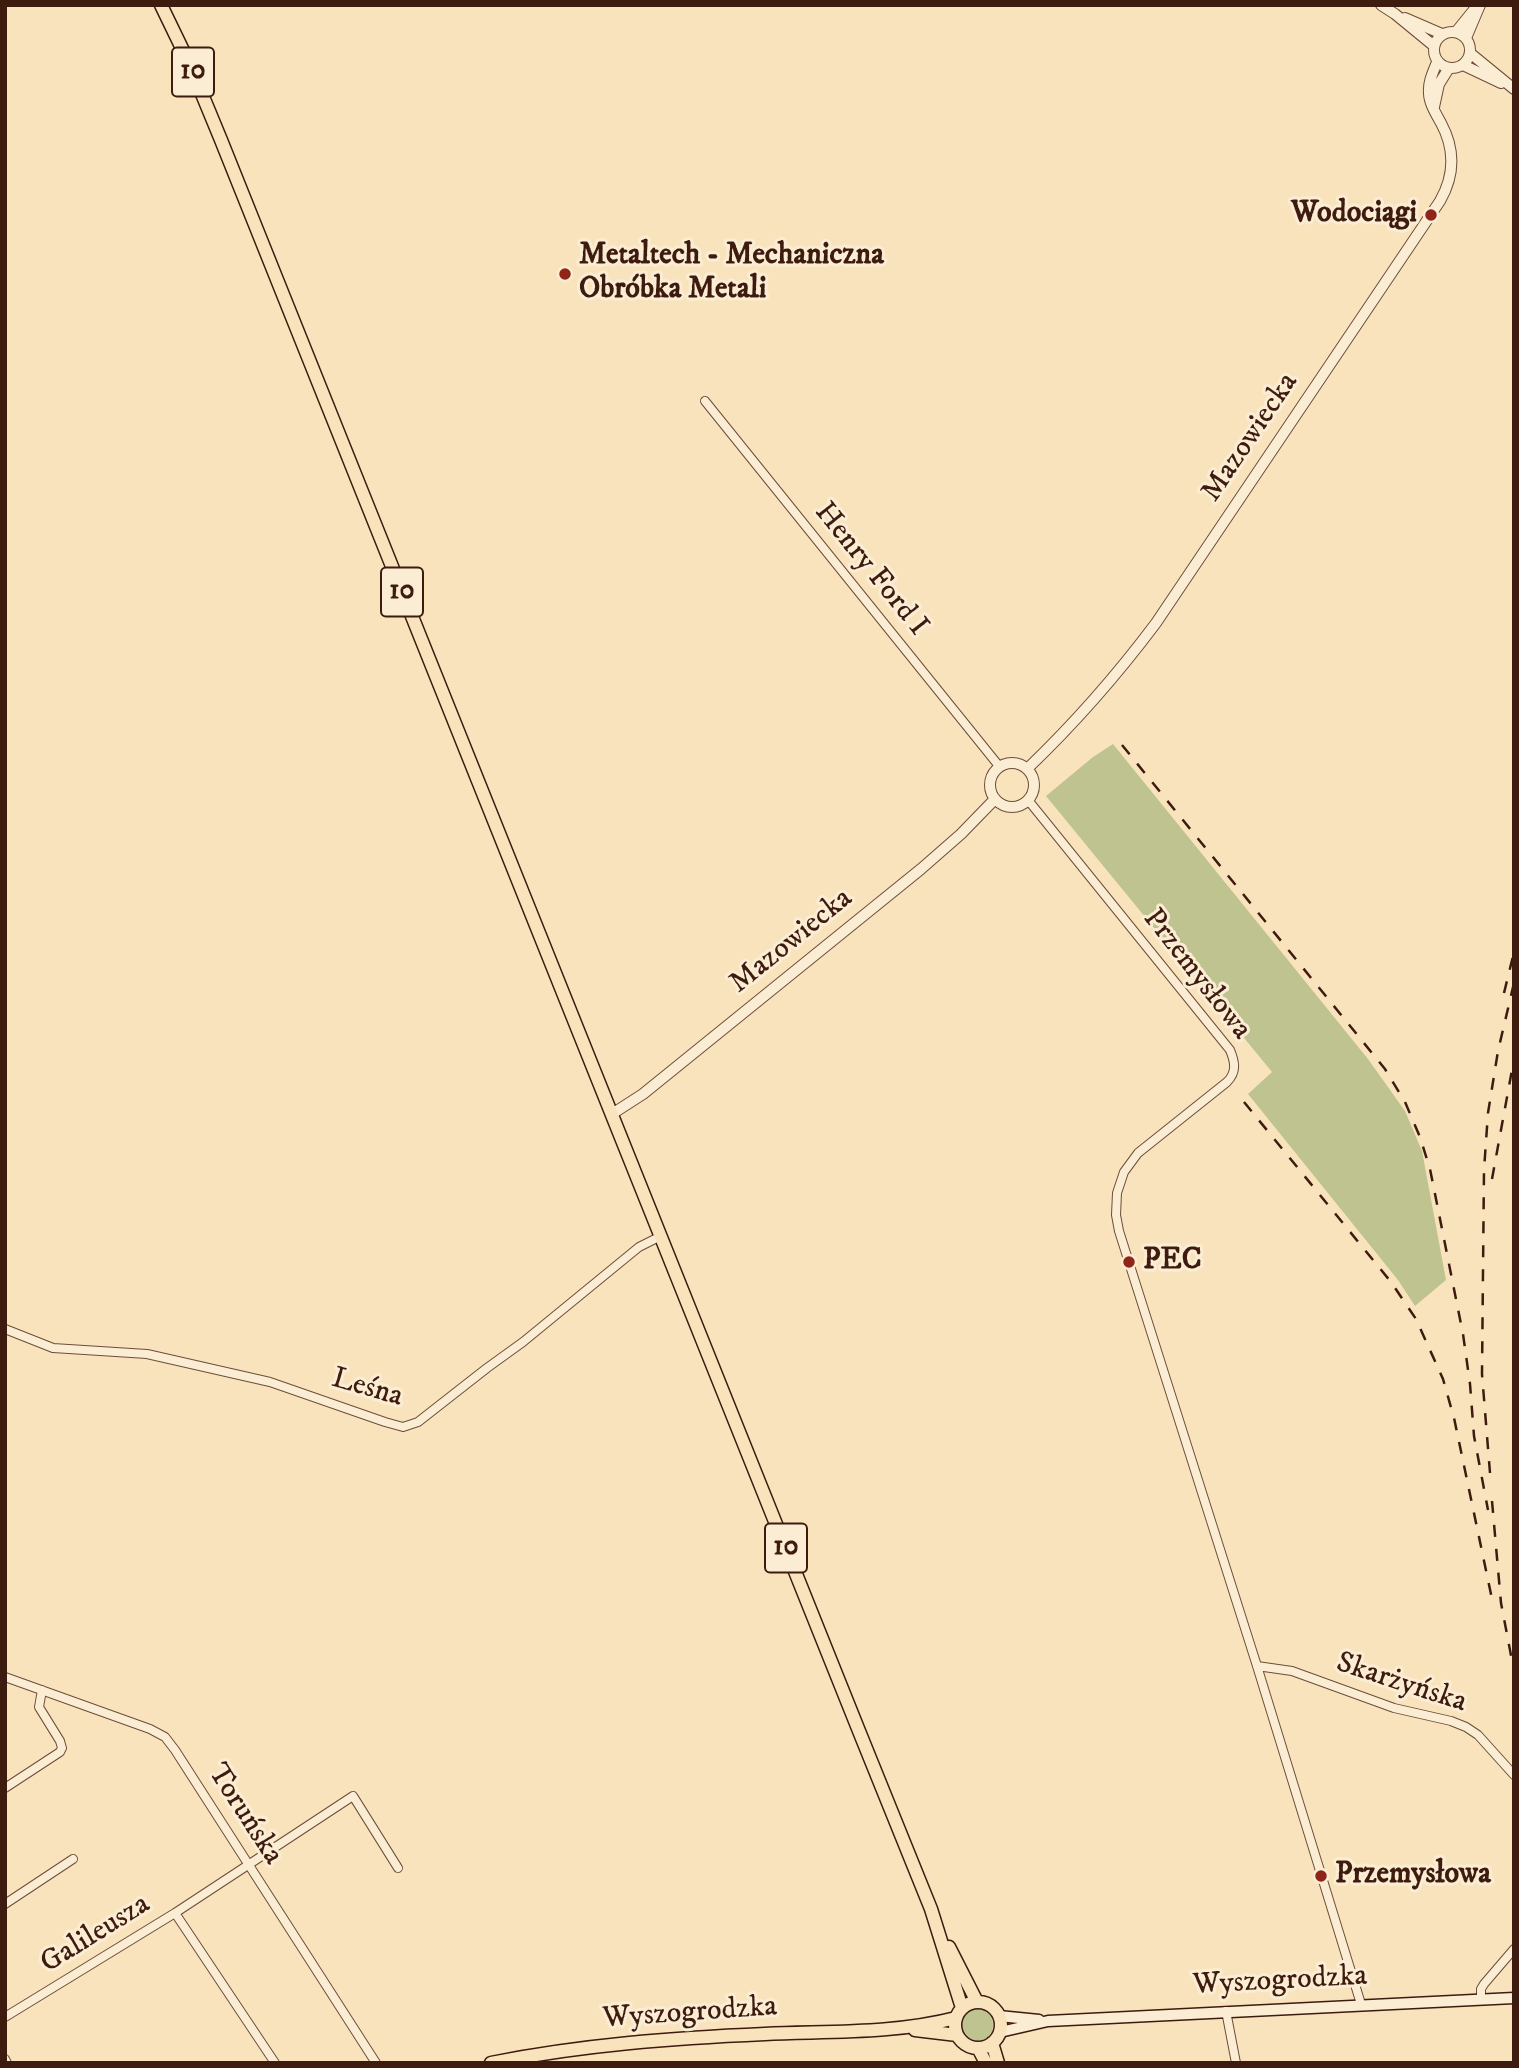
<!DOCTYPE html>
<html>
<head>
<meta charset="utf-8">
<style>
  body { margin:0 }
  #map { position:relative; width:1519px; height:2068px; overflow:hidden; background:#f9e3bd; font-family:"IM FELL DW Pica",serif }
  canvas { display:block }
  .frame { position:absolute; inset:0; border:7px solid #3d1b0f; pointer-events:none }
</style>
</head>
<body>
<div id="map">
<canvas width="1519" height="2068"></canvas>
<div class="frame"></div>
</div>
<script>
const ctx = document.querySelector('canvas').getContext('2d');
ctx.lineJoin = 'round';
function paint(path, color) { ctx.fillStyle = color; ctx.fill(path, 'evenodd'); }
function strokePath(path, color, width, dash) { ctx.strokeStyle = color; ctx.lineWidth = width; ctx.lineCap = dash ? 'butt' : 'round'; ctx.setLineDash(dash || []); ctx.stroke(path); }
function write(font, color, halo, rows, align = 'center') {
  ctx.font = font + ' "IM FELL DW Pica",serif'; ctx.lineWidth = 6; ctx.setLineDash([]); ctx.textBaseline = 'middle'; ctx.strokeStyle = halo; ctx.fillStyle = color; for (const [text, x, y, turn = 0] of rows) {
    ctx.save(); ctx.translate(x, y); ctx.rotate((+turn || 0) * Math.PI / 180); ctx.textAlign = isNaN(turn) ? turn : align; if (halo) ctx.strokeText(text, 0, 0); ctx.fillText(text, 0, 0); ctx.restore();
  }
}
paint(new Path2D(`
  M 1113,744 L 1368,1059 L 1405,1111 L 1422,1151 L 1446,1280 L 1415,1306 L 1398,1280 L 1248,1094 L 1272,1072 L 1046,796 L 1093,757 Z
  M961 2025a16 16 0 1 1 32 0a16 16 0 1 1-32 0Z`), '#bfc390');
const minor = new Path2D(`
  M 705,401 L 999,766
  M 1028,800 L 1230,1050 C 1235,1062 1237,1072 1227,1082 L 1138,1153 L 1124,1172 L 1117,1193 L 1116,1215 L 1119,1231 L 1257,1666 L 1361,2004
  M 5,1329 L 53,1348 L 147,1354 L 270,1382 L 385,1422 L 403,1427 L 418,1422 L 487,1368 L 523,1342 L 639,1247 L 661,1236
  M 1257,1666 L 1292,1671 L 1394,1708 L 1451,1721 L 1466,1727 L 1478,1735 L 1514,1775
  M 5,1677 L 150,1729 L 165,1737 L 175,1750 L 376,2063
  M 5,1788 L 60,1752 L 62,1748 L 60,1741 L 39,1707 L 42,1690
  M 5,1904 L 73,1859
  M 1481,1999 L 1481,1989 L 1484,1984 L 1514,1949
  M 1226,2011 L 1236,2063
  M 5,2017 L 175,1913
  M 5,2059 L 7,2063
  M 275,2063 L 175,1913 L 353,1796 L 398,1868`);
const tertiary = new Path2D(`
  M 1381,5 L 1395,14 L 1434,46
  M 1405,18 L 1442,34
  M1434 50a18 18 0 1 1 36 0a18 18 0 1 1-36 0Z
  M 1456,32 L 1477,6
  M 1466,38 L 1480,5
  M 1470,53 L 1514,89
  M 1463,65 L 1501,83
  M 1434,107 L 1439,84 L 1449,68
  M990 785a22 22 0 1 1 44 0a22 22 0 1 1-44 0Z
  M 1027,769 C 1074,724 1117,675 1156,623 L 1440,201 C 1455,175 1455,149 1441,123 C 1436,114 1429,103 1429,93 C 1428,82 1433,72 1437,62
  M 612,1114 L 643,1094 L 921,869 L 961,834 L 995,799`);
const secondary = new Path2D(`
  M 999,2016 L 1039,2020
  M 1000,2032 L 1048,2021 L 1514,1998`);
const primary = new Path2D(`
  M 161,5 L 190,65 L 221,140 L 859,1731 L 931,1909 L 962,2008
  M 949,1947 L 977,2002
  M955 2025a23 23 0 1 1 46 0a23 23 0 1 1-46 0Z
  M 915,2030 L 957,2035
  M 992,2043 L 998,2063
  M 978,2048 L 986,2063
  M 491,2063 C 581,2045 673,2038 765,2034 C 828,2031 894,2034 956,2018`);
strokePath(minor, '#6c4d3a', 10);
strokePath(tertiary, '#6c4d3a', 12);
strokePath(secondary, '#3d1b0f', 13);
strokePath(primary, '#3d1b0f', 15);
strokePath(minor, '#fbedd4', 8);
strokePath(tertiary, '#fbedd4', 10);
strokePath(secondary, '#fbedd4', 10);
strokePath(primary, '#f9e3bd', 12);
strokePath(new Path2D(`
  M 1122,745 L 1385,1069 L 1405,1102 L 1420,1137 L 1430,1169 L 1463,1334 L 1470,1384 L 1474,1436 L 1488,1510
  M 1504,993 L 1514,952
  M 1244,1102 L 1391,1282 L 1416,1319 L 1443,1379 L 1454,1418 L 1492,1599
  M 1492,1179 L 1514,1059
  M 1490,1473 L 1482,1374 L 1484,1170 L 1488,1113 L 1498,1051 L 1514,983
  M 1492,1501 L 1501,1603 L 1514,1671`), '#3d1b0f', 2.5, [12, 12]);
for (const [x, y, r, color] of [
  [1431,215,7,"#8f2418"],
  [565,274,7,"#8f2418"],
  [1129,1262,7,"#8f2418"],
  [1321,1876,7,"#8f2418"]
]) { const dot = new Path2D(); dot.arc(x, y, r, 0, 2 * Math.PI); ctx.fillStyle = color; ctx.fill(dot); strokePath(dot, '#fbedd4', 2.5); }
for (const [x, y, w] of [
  [193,72,42],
  [402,592,42],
  [786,1548,42]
]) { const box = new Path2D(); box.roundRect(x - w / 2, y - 24.5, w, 49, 5); ctx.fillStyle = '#fbedd4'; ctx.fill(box); strokePath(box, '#3d1b0f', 2); }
write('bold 28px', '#3d1b0f', null, [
  ["10",193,72],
  ["10",402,592],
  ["10",786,1548]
]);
write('bold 30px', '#3d1b0f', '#fbedd4', [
  ["Wodociągi",1417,215,"right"],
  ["Metaltech - Mechaniczna",579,257],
  ["Obróbka Metali",579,291],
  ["PEC",1143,1262],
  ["Przemysłowa",1335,1876]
], 'left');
write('30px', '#3d1b0f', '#fbedd4', [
  ["Mazowiecka",1251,438,-56],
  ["Henry Ford I",870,570,51],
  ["Mazowiecka",792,942,-39],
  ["Przemysłowa",1196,975,52],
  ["Leśna",367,1389,16],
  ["Skarżyńska",1401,1684,18],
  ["Toruńska",244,1815,57],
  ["Galileusza",96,1935,-32],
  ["Wyszogrodzka",1280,1982,-3],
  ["Wyszogrodzka",690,2014,-4]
]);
</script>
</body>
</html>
